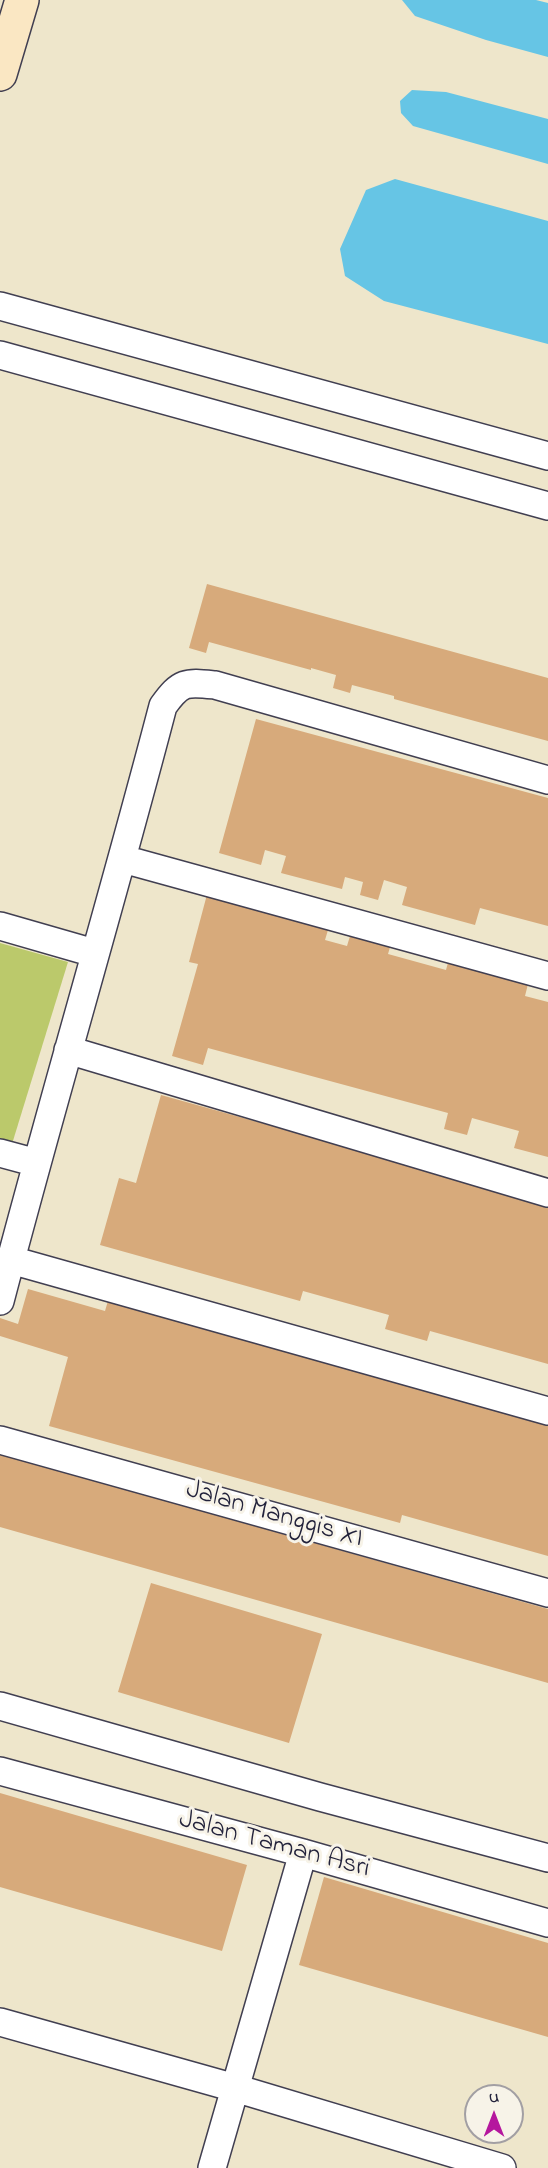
<!DOCTYPE html>
<html>
<head>
<meta charset="utf-8">
<style>
  body { margin:0 }
  #map { position:relative; width:548px; height:2168px; overflow:hidden; background:#eee6cb; font-family:"Indie Flower",sans-serif }
  canvas { display:block }
  .north { position:absolute; left:464px; top:2084px; width:60px; height:60px; box-sizing:border-box; background:#f7f3e8; border:2px solid #a29fa3; border-radius:50%; rotate:0deg; font-size:16px; font-weight:700; line-height:24px; text-align:center; color:#22223b }
  .north::after { content:''; display:block; margin:auto; width:21px; height:27px; background:#b5179e; clip-path:polygon(50% 0,100% 100%,50% 72%,0 100%) }
</style>
</head>
<body>
<div id="map">
<canvas width="548" height="2168"></canvas>
<div class="north">U</div>
</div>
<script>
const ctx = document.querySelector('canvas').getContext('2d');
ctx.lineJoin = 'round';
function paint(path, color) { ctx.fillStyle = color; ctx.fill(path, 'evenodd'); }
function strokePath(path, color, width, dash) { ctx.strokeStyle = color; ctx.lineWidth = width; ctx.lineCap = dash ? 'butt' : 'round'; ctx.setLineDash(dash || []); ctx.stroke(path); }
function write(font, color, halo, rows, align = 'center') {
  ctx.font = font + ' "Indie Flower",sans-serif'; ctx.lineWidth = 6; ctx.setLineDash([]); ctx.textBaseline = 'middle'; ctx.strokeStyle = halo; ctx.fillStyle = color; for (const [text, x, y, turn = 0] of rows) {
    ctx.save(); ctx.translate(x, y); ctx.rotate((+turn || 0) * Math.PI / 180); ctx.textAlign = isNaN(turn) ? turn : align; if (halo) ctx.strokeText(text, 0, 0); ctx.fillText(text, 0, 0); ctx.restore();
  }
}
paint(new Path2D(`
  M 0,943 L 68,962 L 12,1144 L 0,1140 Z`), '#bbc96b');
paint(new Path2D(`
  M 402,0 L 536,0 L 548,3 L 548,57 L 486,40 L 415,16 Z
  M 412,90 L 446,92 L 548,119 L 548,164 L 413,126 L 401,113 L 400,101 Z
  M 395,179 L 548,221 L 548,344 L 384,301 L 345,276 L 340,249 L 366,190 Z`), '#66c5e5');
paint(new Path2D(`
  M 207,584 L 548,678 L 548,741 L 394,699 L 394,696 L 352,685 L 350,693 L 333,688 L 336,675 L 311,668 L 311,670 L 209,642 L 206,653 L 189,648 Z
  M 256,719 L 548,798 L 548,926 L 480,908 L 475,925 L 402,905 L 407,887 L 384,880 L 378,900 L 360,895 L 363,882 L 345,877 L 342,889 L 281,873 L 286,856 L 265,850 L 261,865 L 219,853 Z
  M 209,887 L 331,920 L 325,940 L 347,946 L 353,926 L 393,937 L 388,954 L 446,970 L 450,955 L 530,976 L 525,996 L 548,1002 L 548,1157 L 514,1148 L 519,1131 L 472,1118 L 467,1135 L 444,1129 L 448,1113 L 208,1048 L 203,1065 L 172,1056 L 198,964 L 189,962 Z
  M 161,1095 L 548,1203 L 548,1364 L 430,1331 L 427,1341 L 385,1329 L 389,1315 L 303,1291 L 300,1301 L 100,1245 L 119,1178 L 136,1183 Z
  M 28,1289 L 105,1311 L 110,1294 L 548,1417 L 548,1556 L 402,1515 L 400,1523 L 49,1426 L 68,1357 L 0,1336 L 0,1318 L 18,1324 Z
  M 0,1454 L 548,1609 L 548,1683 L 0,1527 Z
  M 151,1583 L 322,1634 L 289,1743 L 118,1692 Z
  M 0,1793 L 247,1865 L 222,1951 L 0,1887 Z
  M 324,1877 L 548,1943 L 548,2037 L 299,1965 Z`), '#d7aa7b');
const minor = new Path2D(`
  M 0,306 L 548,456
  M 0,355 L 548,506
  M 123,859 L 548,976
  M 0,926 L 94,953
  M 68,1050 L 548,1193
  M 0,1153 L 37,1163
  M 11,1260 L 548,1411
  M 0,1301 C 52,1102 111,905 163,706 C 181,681 186,682 215,685 L 548,780
  M 0,1440 L 548,1593
  M 0,1706 L 320,1797 L 548,1858
  M 0,1771 L 303,1853 L 548,1923
  M 0,2022 L 235,2088 L 502,2168
  M 212,2168 L 303,1853`);
const secondary = new Path2D(`
  M 0,74 L 22,0`);
strokePath(minor, '#413f51', 30);
strokePath(secondary, '#413f51', 36);
strokePath(minor, '#fff', 27);
strokePath(secondary, '#fae7c3', 33);
write('27px', '#22223b', '#f7f3e8', [
  ["Jalan Manggis XI",274,1516,16],
  ["Jalan Taman Asri",274,1846,15]
]);
</script>
</body>
</html>
